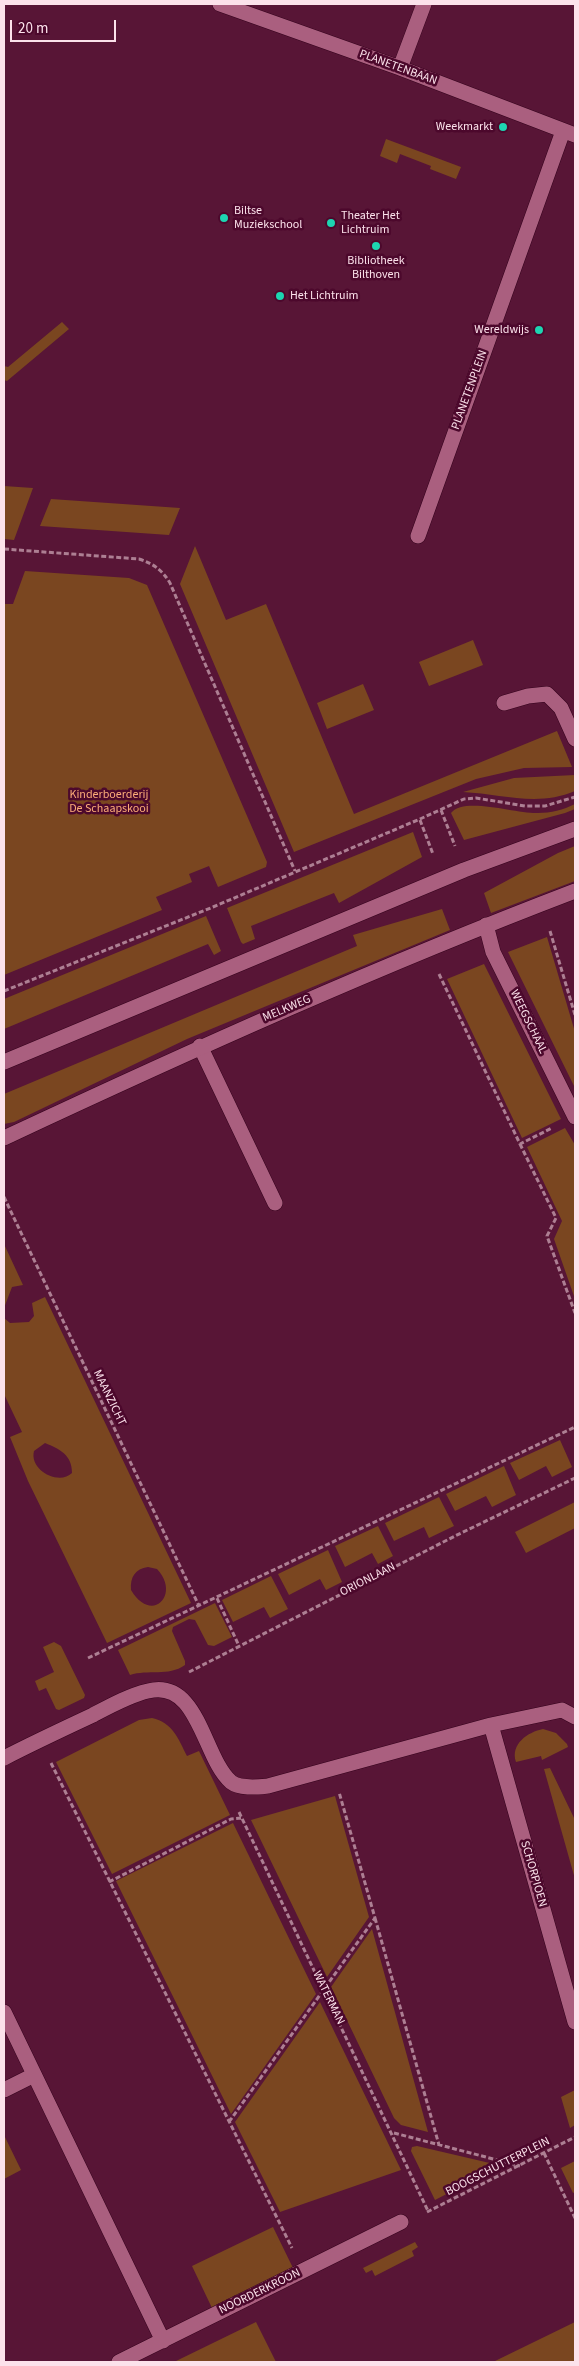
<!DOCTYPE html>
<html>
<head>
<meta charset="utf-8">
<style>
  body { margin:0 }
  #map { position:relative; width:579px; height:2366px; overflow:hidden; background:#581536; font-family:"Source Sans 3",sans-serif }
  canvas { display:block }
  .frame { position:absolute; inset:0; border:5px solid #fce2eb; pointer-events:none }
  .scale { position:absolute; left:10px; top:20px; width:106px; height:22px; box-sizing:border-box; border:2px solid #fce2eb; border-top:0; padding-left:6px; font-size:15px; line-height:18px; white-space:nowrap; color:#fce2eb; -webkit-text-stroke:4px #4c082c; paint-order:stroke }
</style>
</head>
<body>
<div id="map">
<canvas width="579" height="2366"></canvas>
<div class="frame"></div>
<div class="scale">20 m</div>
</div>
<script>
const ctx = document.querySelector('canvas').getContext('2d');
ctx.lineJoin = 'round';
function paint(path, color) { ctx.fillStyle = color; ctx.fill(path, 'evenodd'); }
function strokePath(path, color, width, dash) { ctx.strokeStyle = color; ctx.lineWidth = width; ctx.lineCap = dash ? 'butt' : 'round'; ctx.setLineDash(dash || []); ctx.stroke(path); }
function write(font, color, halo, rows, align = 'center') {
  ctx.font = font + ' "Source Sans 3",sans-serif'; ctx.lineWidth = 5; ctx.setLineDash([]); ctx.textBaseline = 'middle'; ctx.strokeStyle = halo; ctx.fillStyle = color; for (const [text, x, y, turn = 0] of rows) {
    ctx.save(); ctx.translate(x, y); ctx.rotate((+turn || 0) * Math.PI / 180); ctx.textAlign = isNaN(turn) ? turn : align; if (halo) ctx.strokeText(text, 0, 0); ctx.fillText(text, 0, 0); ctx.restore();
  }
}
paint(new Path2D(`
  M 386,139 L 461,167 L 456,179 L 430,169 L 431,166 L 400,154 L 397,163 L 380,156 Z
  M 62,322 L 69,329 L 7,381 L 4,380 L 4,366 L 8,367 Z
  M 4,486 L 33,488 L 14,540 L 4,539 Z
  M 51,499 L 180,508 L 169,535 L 40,526 Z
  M 195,546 L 226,620 L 266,604 L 354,814 L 557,731 L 572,767 L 524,768 L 476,779 L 294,852 L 180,584 Z
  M 25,571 L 129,578 L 147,585 L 267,862 L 266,867 L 218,887 L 209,866 L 189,874 L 192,882 L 156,897 L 162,910 L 4,975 L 4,604 L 13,604 Z
  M 473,640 L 483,665 L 429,686 L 419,662 Z
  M 363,684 L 374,710 L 327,729 L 317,703 Z
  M 575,775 L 575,791 C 538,807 502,794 463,792 L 514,778 Z
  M 575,804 L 575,809 L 565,813 L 464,840 L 451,813 C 464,796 517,814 538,813 C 551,813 563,810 575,804 Z
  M 413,832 L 422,857 L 339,903 L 334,893 L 251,926 L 255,939 L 243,944 L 241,942 L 227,908 Z
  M 575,846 L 575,881 L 491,913 L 484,893 L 558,853 Z
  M 442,909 L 450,930 L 187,1039 L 14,1122 L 4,1124 L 4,1094 L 357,946 L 353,935 Z
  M 206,916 L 221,951 L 214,955 L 208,944 L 4,1029 L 4,999 Z
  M 547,937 L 575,1032 L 575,1088 L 508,952 Z
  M 484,964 L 561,1119 L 522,1138 L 447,979 Z
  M 565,1128 L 575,1145 L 575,1299 L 554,1239 L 562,1221 L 527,1147 Z
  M 4,1244 L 23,1285 L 12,1287 L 4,1308 Z
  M 45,1297 L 191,1603 L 107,1643 L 28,1481 L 10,1437 L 22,1432 L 4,1394 L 4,1318 L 10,1323 L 29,1322 L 34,1316 L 32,1303 ZM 45,1443 C 60,1449 72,1455 72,1473 C 59,1486 29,1470 34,1451 ZM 148,1567 L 157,1569 C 181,1594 152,1625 131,1590 C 130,1577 135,1569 148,1567 Z
  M 560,1440 L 572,1467 L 552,1477 L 546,1466 L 519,1480 L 510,1463 Z
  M 504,1466 L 516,1495 L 492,1507 L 486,1496 L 455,1511 L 446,1494 Z
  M 439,1497 L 454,1526 L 429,1538 L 424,1527 L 394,1541 L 385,1523 Z
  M 575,1502 L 575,1528 L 526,1553 L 515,1532 Z
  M 378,1526 L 393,1556 L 378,1564 L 372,1553 L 345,1567 L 335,1546 Z
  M 328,1550 L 342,1582 L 326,1590 L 320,1579 L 289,1595 L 278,1574 Z
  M 271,1576 L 288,1609 L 270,1618 L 264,1607 L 233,1622 L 222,1600 Z
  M 215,1603 L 232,1637 L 214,1646 L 208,1645 L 195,1620 L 189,1619 L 173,1627 L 172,1631 L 185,1661 L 185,1665 C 168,1677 148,1669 130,1675 L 118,1650 Z
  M 54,1642 L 61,1646 L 85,1695 L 84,1698 L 59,1710 L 56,1709 L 46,1688 L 39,1691 L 35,1681 L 54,1672 L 43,1647 Z
  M 152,1718 C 173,1723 178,1738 187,1756 L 199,1751 L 230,1815 L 112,1874 L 56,1762 L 139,1720 Z
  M 543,1729 L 556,1733 L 567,1744 L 568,1747 L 542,1760 L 541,1756 L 516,1762 C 510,1744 528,1732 543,1729 Z
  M 550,1768 L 575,1820 L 575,1879 L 544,1769 Z
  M 335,1796 L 369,1917 L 327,1977 L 251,1820 Z
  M 233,1823 L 316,1994 L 231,2114 L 116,1881 Z
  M 372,1929 L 428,2132 L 401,2125 L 394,2118 L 331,1987 Z
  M 320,2002 L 401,2170 L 280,2212 L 235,2122 Z
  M 575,2090 L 575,2125 L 570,2128 L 561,2097 Z
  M 4,2135 L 21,2170 L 4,2179 Z
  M 417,2146 L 494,2164 L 497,2168 L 435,2200 L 411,2151 L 412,2147 Z
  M 575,2161 L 575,2192 L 573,2193 L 561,2168 Z
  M 273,2227 L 293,2268 L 212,2308 L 192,2266 Z
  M 415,2242 L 418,2247 L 412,2251 L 414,2256 L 375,2276 L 372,2270 L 366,2273 L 363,2268 Z
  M 256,2322 L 276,2362 L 174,2362 Z
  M 575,2322 L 575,2362 L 493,2362 Z`), '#7a4620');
const lane = new Path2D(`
  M 504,703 L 528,696 L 547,694 L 561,708 L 575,739
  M 200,1046 L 275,1203
  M 4,2090 L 34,2075`);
const street = new Path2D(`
  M 220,4 L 400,68 L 575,135
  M 400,68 L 424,4
  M 418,536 L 563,131
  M 486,925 L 493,952 L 575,1117
  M 4,1138 C 192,1050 381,965 575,891
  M 491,1725 L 575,2022
  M 4,1758 C 33,1743 63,1729 93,1715 C 110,1706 130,1695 148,1691 C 199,1678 203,1758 231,1782 C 240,1789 257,1787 268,1786 L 491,1725 L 562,1710 L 575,1717
  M 4,2012 L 163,2341
  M 119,2362 L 401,2222`);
const secondary = new Path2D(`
  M 4,1062 L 464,870 L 575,829`);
strokePath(lane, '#35031d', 16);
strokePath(street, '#35031d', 16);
strokePath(secondary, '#35031d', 16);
strokePath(new Path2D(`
  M 4,549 L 139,559 C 154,564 162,570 170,583 L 295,871
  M 441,810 L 455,846
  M 420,820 L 433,854
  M 550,931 L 575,1015
  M 439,974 L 520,1144 L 552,1128
  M 4,991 L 213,907 L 420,819 L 464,799 L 476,798 L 525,806 L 545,806 L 575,797
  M 520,1144 L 556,1218 L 547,1236 L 575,1313
  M 4,1197 L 199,1606
  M 217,1598 L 239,1646
  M 88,1658 L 575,1427
  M 189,1672 L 455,1536 L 575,1478
  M 51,1763 L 292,2248
  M 239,1812 L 428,2211
  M 109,1882 L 231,1819 L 241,1818
  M 375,1918 L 439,2145
  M 229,2122 L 375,1918 L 339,1792
  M 394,2133 L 520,2166
  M 544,2153 L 575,2218
  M 427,2212 L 575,2137`), '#ad7f93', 3, [5, 2.5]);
strokePath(lane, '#aa5f7f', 15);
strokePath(street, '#aa5f7f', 15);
strokePath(secondary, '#aa5f7f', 15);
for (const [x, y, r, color] of [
  [503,127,5,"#1dd5b1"],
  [224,218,5,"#1dd5b1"],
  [331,223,5,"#1dd5b1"],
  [376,246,5,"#1dd5b1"],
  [280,296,5,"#1dd5b1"],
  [539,330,5,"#1dd5b1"]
]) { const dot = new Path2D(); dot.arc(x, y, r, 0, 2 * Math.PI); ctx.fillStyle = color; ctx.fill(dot); strokePath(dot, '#4c082c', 2); }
write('12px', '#fce2eb', '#4c082c', [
  ["PLANETENBAAN",398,68,20],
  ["PLANETENPLEIN",470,390,-70],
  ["MELKWEG",287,1009,-23],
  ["WEEGSCHAAL",528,1022,64],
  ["MAANZICHT",109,1398,64],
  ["ORIONLAAN",368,1580,-27],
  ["SCHORPIOEN",533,1874,74],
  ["WATERMAN",328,1998,64],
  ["BOOGSCHUTTERPLEIN",498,2167,-27],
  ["NOORDERKROON",260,2292,-26]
]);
write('12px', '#fce2eb', '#4c082c', [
  ["Weekmarkt",493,127,"right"],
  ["Biltse",234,211],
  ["Muziekschool",234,225],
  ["Theater Het",341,216],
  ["Lichtruim",341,230],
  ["Bibliotheek",376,261,"center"],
  ["Bilthoven",376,275,"center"],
  ["Het Lichtruim",290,296],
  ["Wereldwijs",529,330,"right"]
], 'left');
write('12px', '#fcad78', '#4c082c', [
  ["Kinderboerderij",109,795],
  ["De Schaapskooi",109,809]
]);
</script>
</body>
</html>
